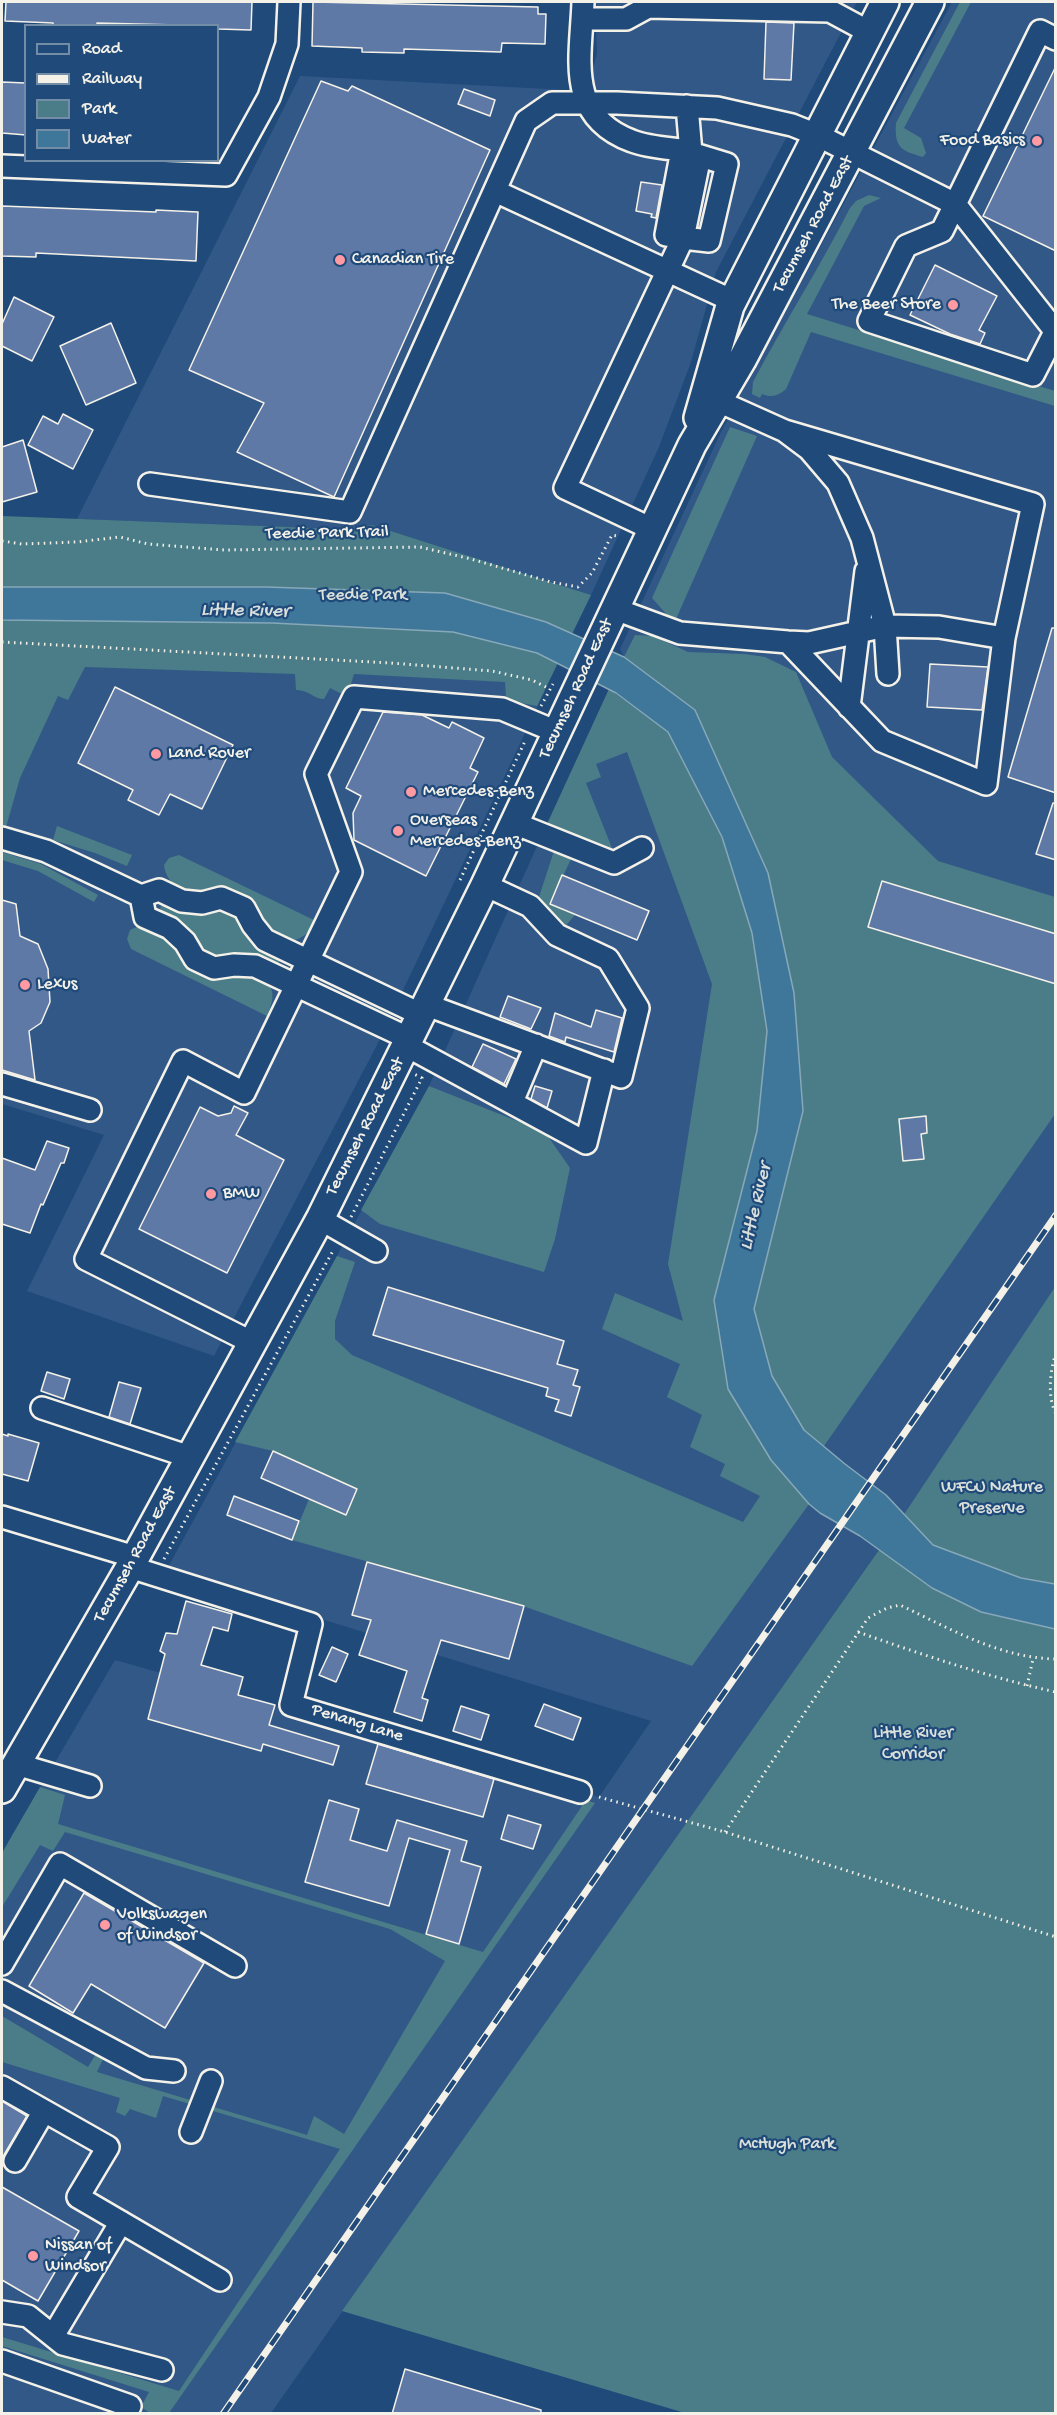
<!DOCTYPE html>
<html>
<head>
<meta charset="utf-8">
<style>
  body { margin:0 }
  #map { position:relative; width:1057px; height:2415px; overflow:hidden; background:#1f4a7a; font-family:"Gochi Hand",sans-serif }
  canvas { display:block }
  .frame { position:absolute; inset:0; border:3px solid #f4f1e8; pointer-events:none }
  .legend { position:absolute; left:24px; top:24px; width:195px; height:138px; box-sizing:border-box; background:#1f4a7a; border:2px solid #748da6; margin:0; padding:8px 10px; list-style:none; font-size:18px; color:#f4f1e8 }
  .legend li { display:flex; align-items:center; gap:12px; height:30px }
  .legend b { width:30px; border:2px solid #748da6 }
</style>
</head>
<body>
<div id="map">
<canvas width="1057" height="2415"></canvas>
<div class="frame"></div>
<ul class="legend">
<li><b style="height:8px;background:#1f4a7a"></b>Road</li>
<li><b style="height:8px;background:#f4f1e8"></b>Railway</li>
<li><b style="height:16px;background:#4b7d88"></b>Park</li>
<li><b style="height:16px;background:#3f779a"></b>Water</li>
</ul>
</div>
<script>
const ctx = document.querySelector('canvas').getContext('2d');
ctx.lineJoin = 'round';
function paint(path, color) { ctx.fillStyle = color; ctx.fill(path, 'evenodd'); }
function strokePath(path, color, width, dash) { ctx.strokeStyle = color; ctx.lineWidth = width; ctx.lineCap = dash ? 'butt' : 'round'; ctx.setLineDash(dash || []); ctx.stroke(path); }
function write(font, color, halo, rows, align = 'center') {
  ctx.font = font + ' "Gochi Hand",sans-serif'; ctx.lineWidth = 4.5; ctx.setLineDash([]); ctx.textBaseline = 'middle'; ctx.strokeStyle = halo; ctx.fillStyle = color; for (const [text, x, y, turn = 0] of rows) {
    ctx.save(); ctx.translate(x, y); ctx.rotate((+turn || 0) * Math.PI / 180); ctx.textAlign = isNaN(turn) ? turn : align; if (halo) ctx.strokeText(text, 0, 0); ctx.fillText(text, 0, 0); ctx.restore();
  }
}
paint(new Path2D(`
  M 595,2 L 857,2 L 716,272 L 691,362 L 659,447 L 591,595 L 372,525 L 341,529 L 77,519 L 300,76 L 586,91 L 597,54 Z
  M 952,2 L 1055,2 L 1055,1584 L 1021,1578 L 933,1545 L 904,1514 L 271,2413 L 2,2414 L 2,1853 L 115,1660 L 599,1797 L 651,1721 L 166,1571 L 429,1086 L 538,844 L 609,689 L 668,732 L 722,837 L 752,933 L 767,1031 L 757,1131 L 714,1300 L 728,1389 L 771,1460 L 809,1504 L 844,1464 L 804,1430 L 772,1376 L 754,1309 L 803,1111 L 794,993 L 768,873 L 695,710 L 624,657 L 620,649 L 722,430 Z
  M 2,649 L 493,676 L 545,691 L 376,1047 L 214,1356 L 27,1291 L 104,1135 L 2,1104 Z`), '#325887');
paint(new Path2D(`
  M 960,2 L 971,2 L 904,128 L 921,138 L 926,153 L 923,157 C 902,151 894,148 896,123 Z
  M 869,195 L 881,198 L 864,206 L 807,314 L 1055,391 L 1055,406 L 811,332 L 786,389 C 778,396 772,398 762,394 L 760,398 L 752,394 L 753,382 C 784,323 820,267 850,208 L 856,201 Z
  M 730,427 L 757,436 L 676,619 L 668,616 L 652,598 Z
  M 2,516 L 341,529 L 372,525 L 591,595 L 537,706 L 511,701 L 506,696 L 505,682 L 354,674 L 348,694 L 340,693 L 330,688 L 324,699 C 314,699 307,689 296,690 L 295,674 L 85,667 L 68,700 L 58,696 L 20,778 L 6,827 L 2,825 Z
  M 635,635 L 653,636 L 688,652 L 745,654 L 765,657 L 796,672 L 832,757 L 938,861 L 1055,897 L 1055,1114 L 824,1446 L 804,1430 L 772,1376 L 754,1309 L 803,1111 L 794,993 L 768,873 L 695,710 L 624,657 Z
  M 609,689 L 668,732 L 722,837 L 752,933 L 767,1031 L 757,1131 L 714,1300 L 771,1460 L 809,1504 L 692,1666 L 523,1606 L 292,1540 L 309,1499 L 346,1515 L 357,1489 L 273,1451 L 235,1442 L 337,1256 L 355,1262 L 335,1321 L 335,1339 L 352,1355 L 743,1522 L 760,1496 L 720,1476 L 725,1464 L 690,1447 L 702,1415 L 667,1397 L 680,1364 L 602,1329 L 615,1293 L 683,1321 L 668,1264 L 712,984 L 627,752 L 596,764 L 601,777 L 586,783 L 612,848 L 547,824 Z
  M 57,826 L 132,855 L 127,866 L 95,853 L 53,840 Z
  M 554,851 L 571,859 L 550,904 L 575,915 L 561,931 L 538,900 Z
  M 2,852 L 41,864 L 98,895 L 94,902 L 38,871 L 2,860 Z
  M 179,855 L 316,921 C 304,942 287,948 269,928 C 263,921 260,911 255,904 C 248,896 237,890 227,889 C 217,887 209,891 200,892 C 182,895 166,883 164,865 L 169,858 Z
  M 162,903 L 189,912 L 198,914 L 214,909 L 223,909 L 233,912 L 254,944 L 280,958 L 280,961 L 276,966 L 249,954 L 217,959 L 205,955 L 183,922 L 160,909 Z
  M 139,926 C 177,925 172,960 197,973 C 222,985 293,960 267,1016 L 131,949 L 127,939 L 130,930 Z
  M 429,1086 L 545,1132 L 570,1168 L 555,1239 L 544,1272 L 380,1224 L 361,1210 Z
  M 1055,1287 L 1055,2413 L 685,2413 L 342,2311 L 905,1513 Z
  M 40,1787 L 65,1795 L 58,1824 L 483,1952 L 582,1806 L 571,1802 L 574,1796 L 595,1803 L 169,2413 L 150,2413 L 141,2407 L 149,2392 L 2,2346 L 2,2337 L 179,2391 L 340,2149 L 163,2096 L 156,2118 L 130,2109 L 125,2116 L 116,2112 L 120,2098 L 2,2062 L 2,2016 L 88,2067 L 96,2054 L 103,2059 L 97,2072 L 307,2135 L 314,2116 L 344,2134 L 445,1961 L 390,1929 L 65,1832 L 53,1851 L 40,1845 L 2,1907 L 2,1853 Z`), '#4b7d88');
const water = new Path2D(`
  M 2,587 L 266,587 L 445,593 L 546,622 L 624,657 L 695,710 L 768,873 L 794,993 L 803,1111 L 754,1309 L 772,1376 L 804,1430 L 845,1464 L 886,1495 L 933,1545 L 1021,1578 L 1055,1584 L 1055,1629 L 981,1612 L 932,1588 L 860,1536 L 820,1513 L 809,1504 L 771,1460 L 728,1389 L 714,1300 L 757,1131 L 767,1031 L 752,933 L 722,837 L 668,732 L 616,693 L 537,653 L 453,632 L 272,623 L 2,620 Z`);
paint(water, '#3f779a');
strokePath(water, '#87a8b9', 1.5);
const building = new Path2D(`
  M 6,2 L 252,2 L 251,30 L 218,29 L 218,26 L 97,23 L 97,26 L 53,26 L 53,23 L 5,21 Z
  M 313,2 L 538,7 L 538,14 L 546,14 L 545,44 L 502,43 L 501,52 L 404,49 L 404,53 L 362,52 L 362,48 L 312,46 Z
  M 766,22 L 794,23 L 791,80 L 764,79 Z
  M 1056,66 L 1056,251 L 983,216 Z
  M 321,81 L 348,91 L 352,86 L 490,150 L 334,497 L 237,452 L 264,403 L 189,370 Z
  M 2,82 L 26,83 L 26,135 L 2,133 Z
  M 464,89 L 495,100 L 490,116 L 458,104 Z
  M 641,182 L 662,185 L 656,218 L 651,217 L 652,214 L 636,211 Z
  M 2,206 L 156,212 L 156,210 L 198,212 L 196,261 L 36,253 L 36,257 L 2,256 Z
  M 935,265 L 997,296 L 979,330 L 985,333 L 980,344 L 950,334 L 910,315 Z
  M 14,297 L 54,317 L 32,361 L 2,346 L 2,324 Z
  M 111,323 L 136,383 L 86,405 L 60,346 Z
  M 63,414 L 93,430 L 73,469 L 28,445 L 43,416 L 58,424 Z
  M 23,440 L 37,492 L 2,502 L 2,447 Z
  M 1052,628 L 1056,628 L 1056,793 L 1008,777 Z
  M 930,664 L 988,667 L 982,710 L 927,707 Z
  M 115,687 L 233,745 L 202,809 L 170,794 L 159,815 L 128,800 L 133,790 L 78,763 Z
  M 383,712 L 422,715 L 449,728 L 452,722 L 484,738 L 470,768 L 478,772 L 426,876 L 354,840 L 353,813 L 361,796 L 346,788 Z
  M 1053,803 L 1056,803 L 1056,860 L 1036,854 Z
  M 562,875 L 649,911 L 637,940 L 550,904 Z
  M 882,881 L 1056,934 L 1056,984 L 868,927 Z
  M 2,900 L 16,904 L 20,936 L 38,944 L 48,969 L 50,1002 L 41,1023 L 29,1031 L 35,1080 L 2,1070 Z
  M 508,996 L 541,1008 L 531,1029 L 500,1017 Z
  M 596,1010 L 622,1018 L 614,1052 L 566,1037 L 565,1042 L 549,1036 L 555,1013 L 591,1027 Z
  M 483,1044 L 516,1059 L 504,1084 L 472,1067 Z
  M 535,1086 L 552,1091 L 547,1108 L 531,1099 Z
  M 234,1106 L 248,1113 L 236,1135 L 284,1160 L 227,1273 L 139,1229 L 200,1107 L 218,1116 L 231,1113 Z
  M 926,1116 L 927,1133 L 921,1134 L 924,1159 L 903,1161 L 899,1119 Z
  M 47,1141 L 69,1148 L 64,1163 L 61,1163 L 43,1205 L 41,1204 L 30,1233 L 2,1224 L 2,1158 L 35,1170 Z
  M 388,1287 L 564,1341 L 557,1364 L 578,1370 L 573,1385 L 580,1387 L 571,1416 L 555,1411 L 559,1400 L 546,1396 L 548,1388 L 373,1335 Z
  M 47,1372 L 70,1379 L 64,1399 L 41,1391 Z
  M 119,1382 L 141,1388 L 130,1424 L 109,1417 Z
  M 2,1434 L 8,1436 L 8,1434 L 39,1443 L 28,1481 L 2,1474 Z
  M 273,1451 L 357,1489 L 346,1515 L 261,1478 Z
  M 234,1496 L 299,1521 L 292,1540 L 227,1515 Z
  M 367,1562 L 524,1606 L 509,1659 L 441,1640 L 422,1698 L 428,1700 L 422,1721 L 394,1712 L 407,1671 L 359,1655 L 371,1620 L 352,1615 Z
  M 186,1601 L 232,1614 L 228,1631 L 213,1627 L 201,1665 L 243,1677 L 238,1695 L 275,1705 L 269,1725 L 339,1746 L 333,1765 L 263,1744 L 261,1751 L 148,1719 L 165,1654 L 160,1651 L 166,1633 L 177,1634 Z
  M 332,1647 L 348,1654 L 336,1682 L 319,1675 Z
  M 544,1704 L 581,1718 L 573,1740 L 535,1726 Z
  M 461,1706 L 489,1715 L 481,1740 L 453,1731 Z
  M 378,1744 L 494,1779 L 483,1817 L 366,1784 Z
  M 329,1800 L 359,1809 L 350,1840 L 387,1851 L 397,1820 L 467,1841 L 461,1861 L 481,1867 L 459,1944 L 426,1934 L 450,1850 L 409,1838 L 389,1906 L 305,1882 Z
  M 508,1815 L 541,1825 L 533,1849 L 501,1839 Z
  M 84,1893 L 204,1963 L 165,2028 L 91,1984 L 73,2013 L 29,1986 Z
  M 2,2101 L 27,2116 L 4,2155 L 2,2166 Z
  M 2,2187 L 79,2231 L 38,2301 L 2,2280 Z
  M 405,2369 L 541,2410 L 541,2414 L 392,2414 Z`);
paint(building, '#5f79a6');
strokePath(building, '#f4f1e8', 1.5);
const minor = new Path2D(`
  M 583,2 C 581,58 565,116 632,141 C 647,147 666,148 682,150
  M 582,19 L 626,19 L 648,7 L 830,11 L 869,32
  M 691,153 L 682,150 L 666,235 L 683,238 L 700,156
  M 2,166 L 226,175 L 269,97 L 287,44 L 289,2
  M 495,191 L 733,301
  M 1055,332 L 1033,375 L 869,321 L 906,246 L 942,231 L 1040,31 L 1056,39
  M 718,401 L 785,431 L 809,449 L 838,483 L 862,538 L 885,626 L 888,674
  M 150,484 L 350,512 L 526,121 L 552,103 L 617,103 L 717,108 L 792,125 L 817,135 L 955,204 L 1056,332
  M 652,529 L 565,488 L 683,238 L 709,241 L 727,164 L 691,153 L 687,106
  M 615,609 L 680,633 L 788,642 L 809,643 L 885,626 L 939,627 L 1004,638 L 1033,504 L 785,431
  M 788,642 L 882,741 L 986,784 L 1004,638
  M 849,707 L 866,571
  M 514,823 L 614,863 L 642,848
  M 2,838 L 46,851 L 141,896 L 159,890 L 182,901 L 202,903 L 221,898 L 244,908 L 253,925 L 265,940 L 422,1015
  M 141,896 L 145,917 L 170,928 L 185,942 L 195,959 L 214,968 L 234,965 L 255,966 L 410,1039
  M 427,1005 L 621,1077 L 638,1008 L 608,959 L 557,935 L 530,906 L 485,885
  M 407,1046 L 586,1143 L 604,1070
  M 2,1084 L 90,1110
  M 512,1102 L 536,1045
  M 320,1219 L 376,1251
  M 253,1343 L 86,1259 L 183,1061 L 244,1093 L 351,872 L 316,774 L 354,697 L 502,709 L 557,732
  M 42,1408 L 190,1457
  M 2,1517 L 135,1557
  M 130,1567 L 311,1624 L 291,1705 L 580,1792
  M 16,1764 L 90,1786
  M 2,1964 L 60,1864 L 235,1966
  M 2,1991 L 146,2068 L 174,2071
  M 2,2087 L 108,2147 L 78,2197 L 220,2280
  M 191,2132 L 211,2081
  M 15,2161 L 44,2111
  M 2,2312 L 28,2316 L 63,2344 L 162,2370
  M 53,2336 L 121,2222
  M 2,2361 L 130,2406 L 125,2414`);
const major = new Path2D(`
  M 698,418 L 730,306 L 885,2
  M 2,1789 L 130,1567 L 320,1219 L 485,885 L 692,445 L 742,360 L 930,2`);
strokePath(minor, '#f4f1e8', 26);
strokePath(major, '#f4f1e8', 32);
strokePath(new Path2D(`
  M 2,541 L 22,544 L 77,542 L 120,537 L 148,544 L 224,550 L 420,547 L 471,559 L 551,582 L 578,587 L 592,573 L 612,535 L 618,536
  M 2,642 L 391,663 L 492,671 L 532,680 L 550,689
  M 541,706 L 553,684
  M 460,880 L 526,739
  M 351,1217 L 422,1078 L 414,1074
  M 1056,1353 C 1050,1370 1047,1397 1056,1414
  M 164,1559 L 334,1249
  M 858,1632 C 923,1655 988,1677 1056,1692
  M 1027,1686 L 1033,1659
  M 599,1797 L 725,1832 L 1056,1937
  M 725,1832 L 868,1618 L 887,1608 L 900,1605 C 949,1628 999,1658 1056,1659`), '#f4f1e8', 3, [1.5, 4.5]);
strokePath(minor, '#1f4a7a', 21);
strokePath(major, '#1f4a7a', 27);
const rail = new Path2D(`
  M 223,2414 L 1056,1215`);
strokePath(rail, '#f4f1e8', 7);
strokePath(rail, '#1f4a7a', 4.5, [14]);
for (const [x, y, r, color] of [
  [1037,141,6,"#ff9aa2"],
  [340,260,6,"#ff9aa2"],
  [953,305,6,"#ff9aa2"],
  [156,754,6,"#ff9aa2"],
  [411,792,6,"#ff9aa2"],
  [398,831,6,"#ff9aa2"],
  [25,985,6,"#ff9aa2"],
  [211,1194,6,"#ff9aa2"],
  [105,1925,6,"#ff9aa2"],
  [33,2256,6,"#ff9aa2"]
]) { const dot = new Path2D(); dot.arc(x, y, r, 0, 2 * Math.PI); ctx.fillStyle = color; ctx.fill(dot); strokePath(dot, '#1f4a7a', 2); }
write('18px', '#f4f1e8', '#1f4a7a', [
  ["Food Basics",1025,141,"right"],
  ["Canadian Tire",352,260],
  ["The Beer Store",941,305,"right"],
  ["Land Rover",168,754],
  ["Mercedes-Benz",423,792],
  ["Overseas",410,821],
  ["Mercedes-Benz",410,842],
  ["Lexus",37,985],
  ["BMW",223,1194],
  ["Volkswagen",117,1915],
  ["of Windsor",117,1936],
  ["Nissan of",45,2246],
  ["Windsor",45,2267]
], 'left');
write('18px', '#f4f1e8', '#1f4a7a', [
  ["Tecumseh Road East",814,225,-62],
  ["Teedie Park Trail",327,534,-1],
  ["Tecumseh Road East",577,689,-65],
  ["Tecumseh Road East",366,1127,-63],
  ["Tecumseh Road East",136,1555,-61],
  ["Penang Lane",357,1724,17]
]);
write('18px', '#dbe0da', '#1f4a7a', [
  ["Teedie Park",363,596],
  ["WFCU Nature",992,1488],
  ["Preserve",992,1509],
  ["Little River",913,1734],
  ["Corridor",913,1755],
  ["McHugh Park",787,2145]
]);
write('italic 20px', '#d9dfdc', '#1f4a7a', [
  ["Little River",245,612,1],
  ["Little River",757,1207,-77]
]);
</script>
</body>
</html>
